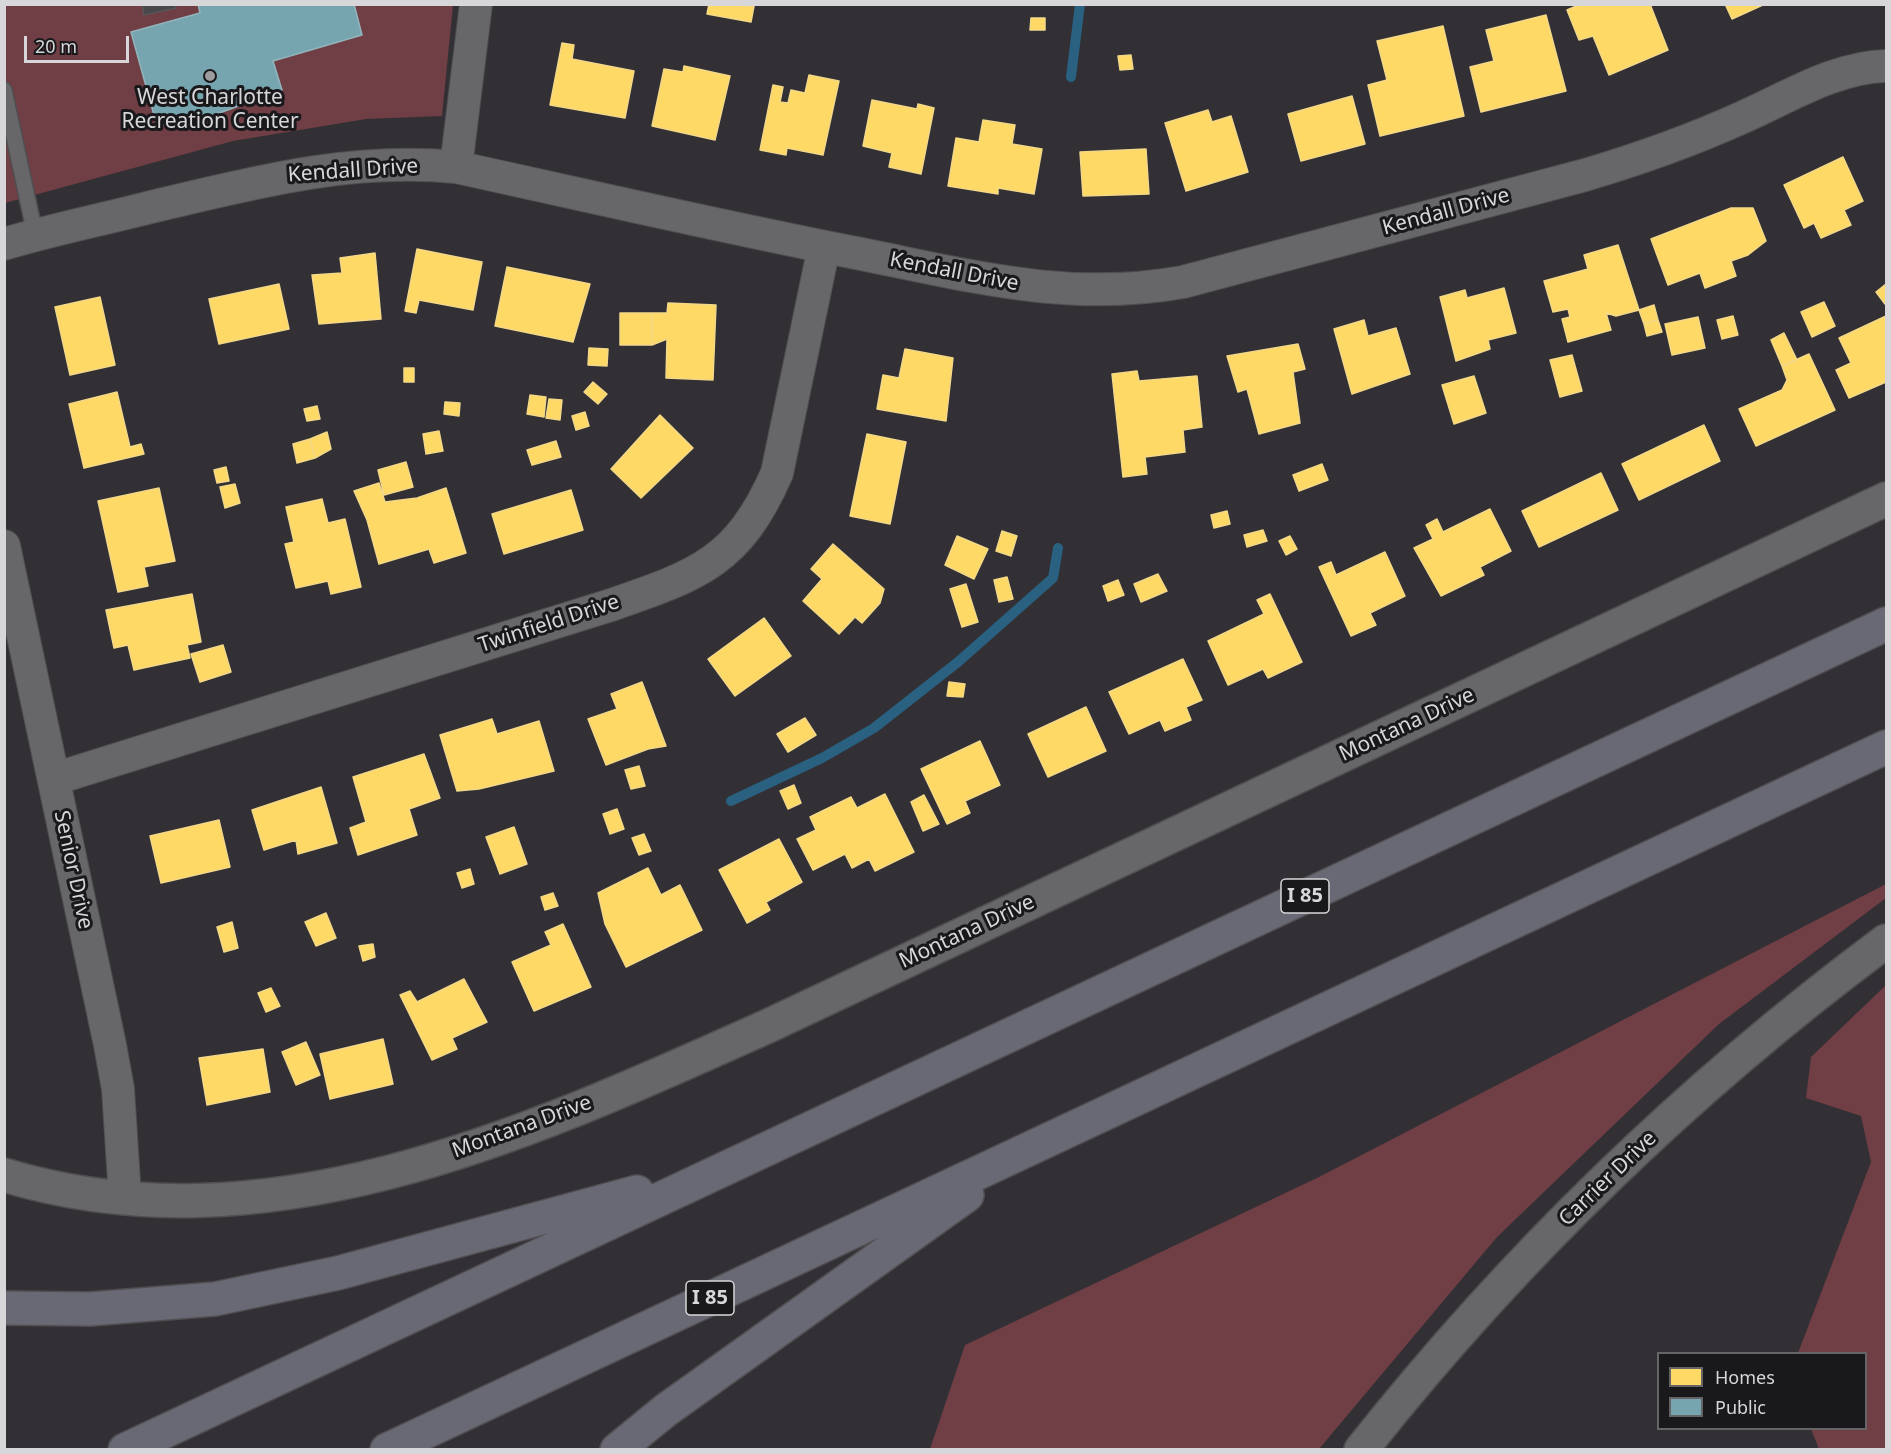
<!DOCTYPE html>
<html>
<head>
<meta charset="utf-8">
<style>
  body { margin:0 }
  #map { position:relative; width:1891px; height:1454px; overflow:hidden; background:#323034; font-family:"Noto Sans",sans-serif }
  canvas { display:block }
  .frame { position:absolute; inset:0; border:6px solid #d7d6d9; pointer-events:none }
  .legend { position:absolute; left:1657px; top:1352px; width:210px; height:78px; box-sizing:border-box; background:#19181b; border:2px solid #656467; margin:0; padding:8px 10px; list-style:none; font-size:18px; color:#d7d6d9 }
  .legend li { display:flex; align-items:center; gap:12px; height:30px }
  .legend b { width:30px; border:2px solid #656467 }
  .scale { position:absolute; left:24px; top:36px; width:105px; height:27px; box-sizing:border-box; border:3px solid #d7d6d9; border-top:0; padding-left:8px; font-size:18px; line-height:21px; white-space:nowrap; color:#d7d6d9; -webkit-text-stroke:4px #19181b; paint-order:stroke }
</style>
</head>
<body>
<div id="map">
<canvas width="1891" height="1454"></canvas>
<div class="frame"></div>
<ul class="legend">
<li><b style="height:16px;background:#ffd966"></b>Homes</li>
<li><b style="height:16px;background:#76a5af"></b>Public</li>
</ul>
<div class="scale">20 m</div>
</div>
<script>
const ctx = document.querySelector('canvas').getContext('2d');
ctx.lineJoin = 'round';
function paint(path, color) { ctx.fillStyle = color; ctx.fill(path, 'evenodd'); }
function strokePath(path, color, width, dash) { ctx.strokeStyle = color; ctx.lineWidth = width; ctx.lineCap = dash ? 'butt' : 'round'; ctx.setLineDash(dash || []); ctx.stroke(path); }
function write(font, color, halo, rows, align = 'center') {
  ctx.font = font + ' "Noto Sans",sans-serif'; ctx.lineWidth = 6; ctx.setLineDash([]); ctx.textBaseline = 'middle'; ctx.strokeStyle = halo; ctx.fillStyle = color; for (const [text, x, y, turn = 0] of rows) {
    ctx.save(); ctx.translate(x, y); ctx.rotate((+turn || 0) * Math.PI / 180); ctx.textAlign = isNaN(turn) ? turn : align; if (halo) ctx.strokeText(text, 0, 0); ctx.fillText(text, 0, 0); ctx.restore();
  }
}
paint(new Path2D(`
  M 5,5 L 453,5 L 442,116 L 366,119 L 233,141 L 5,203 Z
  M 1886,884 L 1886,898 L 1719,1024 L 1497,1237 L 1319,1449 L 930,1449 L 965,1345 L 1319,1177 Z
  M 1886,985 L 1886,1449 L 1819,1449 L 1811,1429 L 1866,1428 L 1866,1354 L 1798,1353 L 1871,1162 L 1861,1116 L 1806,1098 L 1811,1057 Z`), '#703e45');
const homes = new Path2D(`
  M 709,4 L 754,6 L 751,22 L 707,14 Z
  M 1581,4 L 1650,4 L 1668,50 L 1609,75 L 1593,36 L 1579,40 L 1567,10 Z
  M 1725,4 L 1765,4 L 1732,19 Z
  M 1546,15 L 1566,91 L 1481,112 L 1470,67 L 1494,61 L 1486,30 Z
  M 1031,18 L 1045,18 L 1045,30 L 1030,30 Z
  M 1443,26 L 1464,116 L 1380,136 L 1368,85 L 1387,80 L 1377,41 Z
  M 562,43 L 574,45 L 572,59 L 634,71 L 625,118 L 550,105 Z
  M 1131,55 L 1133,69 L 1120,70 L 1118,56 Z
  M 684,66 L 730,76 L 715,140 L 652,126 L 664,69 L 683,72 Z
  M 809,75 L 839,81 L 823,155 L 787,148 L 786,155 L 760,150 L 773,85 L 783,87 L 780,102 L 788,103 L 791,90 L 805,93 Z
  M 1352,96 L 1365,144 L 1301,161 L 1288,114 Z
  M 872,100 L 917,109 L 918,104 L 934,108 L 921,174 L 889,167 L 892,153 L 863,146 Z
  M 1208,110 L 1212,122 L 1231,116 L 1248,172 L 1186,191 L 1165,123 Z
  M 983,120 L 1015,125 L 1012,144 L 1042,149 L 1034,194 L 998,188 L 998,194 L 948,186 L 956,138 L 979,142 Z
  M 1146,149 L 1149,194 L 1083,196 L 1080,152 Z
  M 1843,157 L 1863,201 L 1844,210 L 1851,225 L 1821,238 L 1814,223 L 1804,228 L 1784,185 Z
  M 1731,208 L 1753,208 L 1766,241 L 1748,255 L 1731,261 L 1736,276 L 1705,288 L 1700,273 L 1668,285 L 1651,239 Z
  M 1618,245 L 1639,310 L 1616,316 L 1606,313 L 1611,330 L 1568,342 L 1562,319 L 1570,317 L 1568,309 L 1553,312 L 1544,281 L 1588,269 L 1584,255 Z
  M 417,249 L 482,262 L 473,310 L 419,300 L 416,313 L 405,311 Z
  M 375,253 L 381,319 L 319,324 L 312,275 L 342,273 L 340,258 Z
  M 507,267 L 590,284 L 573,342 L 495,326 Z
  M 279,284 L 289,329 L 219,344 L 209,299 Z
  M 1886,284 L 1886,303 L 1885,304 L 1876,292 Z
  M 1504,288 L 1516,333 L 1488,340 L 1490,349 L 1456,361 L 1440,297 L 1465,290 L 1467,298 Z
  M 100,297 L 115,365 L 70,375 L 55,307 Z
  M 1824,302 L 1835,326 L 1812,337 L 1801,312 Z
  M 668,303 L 716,305 L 713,380 L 666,378 L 667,339 L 652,345 L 652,313 L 667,313 Z
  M 1654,305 L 1658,320 L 1644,324 L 1639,310 Z
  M 620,313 L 652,313 L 652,345 L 620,345 Z
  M 1733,316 L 1738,335 L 1722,339 L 1717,320 Z
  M 1886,316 L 1886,382 L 1849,398 L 1836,370 L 1851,363 L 1839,338 Z
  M 1698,317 L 1705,348 L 1672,355 L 1665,324 Z
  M 1364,320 L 1368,336 L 1396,328 L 1410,374 L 1352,394 L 1334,329 Z
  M 1658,320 L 1662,332 L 1647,336 L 1644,324 Z
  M 1784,333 L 1797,360 L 1782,366 L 1771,340 Z
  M 1298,344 L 1305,369 L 1293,372 L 1300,423 L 1259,434 L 1247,389 L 1238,392 L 1227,356 Z
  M 589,348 L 608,349 L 607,366 L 588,365 Z
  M 905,349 L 953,358 L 946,421 L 877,409 L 883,375 L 899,378 Z
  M 1809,354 L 1835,410 L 1756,446 L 1739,409 L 1782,390 L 1787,380 L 1782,366 Z
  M 1572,355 L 1582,391 L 1560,397 L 1550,360 Z
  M 404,368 L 414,368 L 414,382 L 404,382 Z
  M 1137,371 L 1139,381 L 1197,376 L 1202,427 L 1183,430 L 1185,452 L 1145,457 L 1147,474 L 1123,477 L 1112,374 Z
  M 1474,376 L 1486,413 L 1454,424 L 1442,385 Z
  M 593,382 L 607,394 L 598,404 L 584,392 Z
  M 117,392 L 130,447 L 141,444 L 144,454 L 84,468 L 69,404 Z
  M 530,395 L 546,397 L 544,417 L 527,414 Z
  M 549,399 L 562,400 L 560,420 L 546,418 Z
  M 445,402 L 460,403 L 459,416 L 444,414 Z
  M 317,406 L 320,419 L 307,421 L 304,409 Z
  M 585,412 L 589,426 L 576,430 L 572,416 Z
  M 660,415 L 693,448 L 641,498 L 611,469 Z
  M 1704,425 L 1720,461 L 1639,500 L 1622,464 Z
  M 439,431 L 443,451 L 426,454 L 423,434 Z
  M 327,432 L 331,449 L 315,458 L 310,439 Z
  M 867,434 L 906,442 L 890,524 L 850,516 Z
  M 310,439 L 315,458 L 297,463 L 293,444 Z
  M 556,441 L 561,457 L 532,465 L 527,450 Z
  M 406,462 L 413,487 L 384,495 L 378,470 Z
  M 1322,464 L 1328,480 L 1299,491 L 1293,475 Z
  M 226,467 L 229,481 L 217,483 L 214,470 Z
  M 1601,473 L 1618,510 L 1539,547 L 1522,511 Z
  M 379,483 L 385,502 L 417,498 L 446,488 L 466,553 L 434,563 L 429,549 L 379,564 L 367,520 L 354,491 Z
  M 235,484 L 240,503 L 225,508 L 220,487 Z
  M 159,488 L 175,561 L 144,567 L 148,586 L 118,592 L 98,501 Z
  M 571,490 L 583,530 L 504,554 L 492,514 Z
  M 322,499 L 328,523 L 345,519 L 361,587 L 331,594 L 328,581 L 296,588 L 285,544 L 294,542 L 286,507 Z
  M 1490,509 L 1511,551 L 1480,567 L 1484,575 L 1441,596 L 1414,548 L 1433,539 L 1426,525 L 1437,519 L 1443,532 Z
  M 1227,511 L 1230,524 L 1214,528 L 1211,515 Z
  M 1263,530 L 1267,541 L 1247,547 L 1244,535 Z
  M 1002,531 L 1017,536 L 1011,556 L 996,551 Z
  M 957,536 L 988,549 L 974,579 L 945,565 Z
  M 1290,536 L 1297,549 L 1286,555 L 1279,541 Z
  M 833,544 L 884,589 L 880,603 L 862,623 L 855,617 L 839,634 L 803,601 L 822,579 L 811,569 Z
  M 1385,552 L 1405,596 L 1370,613 L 1376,625 L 1351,636 L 1319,567 L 1331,562 L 1336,575 Z
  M 1158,574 L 1167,591 L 1141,602 L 1134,584 Z
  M 1007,577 L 1013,599 L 999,602 L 994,580 Z
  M 1118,580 L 1124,595 L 1108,601 L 1103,586 Z
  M 966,584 L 978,622 L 962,627 L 950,589 Z
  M 192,594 L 201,642 L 187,645 L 190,658 L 134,670 L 128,645 L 114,648 L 106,610 Z
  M 1270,594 L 1302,662 L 1268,678 L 1263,669 L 1228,685 L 1208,641 L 1264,614 L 1257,600 Z
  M 764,618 L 791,656 L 735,696 L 708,659 Z
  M 223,645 L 231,672 L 200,682 L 191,654 Z
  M 1183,659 L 1202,700 L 1186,707 L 1191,720 L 1165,731 L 1160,720 L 1129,734 L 1109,692 Z
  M 642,682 L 666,746 L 648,749 L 606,765 L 588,719 L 617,709 L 611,694 Z
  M 949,682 L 965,684 L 963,697 L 947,696 Z
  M 1086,707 L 1106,751 L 1048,777 L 1028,734 Z
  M 805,718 L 816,735 L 788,752 L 777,734 Z
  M 492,719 L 497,734 L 539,721 L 554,771 L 479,789 L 457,791 L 440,735 Z
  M 980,741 L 1000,785 L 965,801 L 970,813 L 947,824 L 921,769 Z
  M 424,754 L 440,798 L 409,809 L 417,835 L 358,855 L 350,828 L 366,822 L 353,777 Z
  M 639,766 L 645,786 L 631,789 L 625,770 Z
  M 794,785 L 801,803 L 788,809 L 780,791 Z
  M 321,787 L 337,843 L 298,854 L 296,840 L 264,850 L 252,810 Z
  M 885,794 L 914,852 L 875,871 L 869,859 L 852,868 L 845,854 L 813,870 L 797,839 L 816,830 L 810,817 L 851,797 L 857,808 Z
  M 924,795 L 939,824 L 923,831 L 911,802 Z
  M 617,809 L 624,829 L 610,834 L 603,814 Z
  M 219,820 L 230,867 L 161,883 L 150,836 Z
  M 514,827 L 527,864 L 500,874 L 486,837 Z
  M 644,834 L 651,851 L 639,855 L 632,838 Z
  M 779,839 L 802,882 L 766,902 L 770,910 L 747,923 L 719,870 Z
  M 648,868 L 661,895 L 680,885 L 702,930 L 626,967 L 605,924 L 598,893 Z
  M 470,869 L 474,884 L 462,888 L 457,873 Z
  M 553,893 L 558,906 L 545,910 L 541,897 Z
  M 326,913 L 336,938 L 316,946 L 305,922 Z
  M 232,922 L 238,948 L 224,952 L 217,927 Z
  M 563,924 L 591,987 L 534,1011 L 512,962 L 551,945 L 545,932 Z
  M 373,944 L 375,957 L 363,961 L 359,946 Z
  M 464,979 L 487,1022 L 452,1038 L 457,1049 L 432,1060 L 400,995 L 410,991 L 417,1002 Z
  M 271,988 L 280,1006 L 266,1012 L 258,993 Z
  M 383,1039 L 393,1084 L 330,1099 L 320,1054 Z
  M 306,1042 L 320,1075 L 296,1085 L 282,1052 Z
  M 263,1049 L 270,1092 L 207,1105 L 199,1058 Z`);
paint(homes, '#ffd966');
strokePath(homes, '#f3d888', 1.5);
const public = new Path2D(`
  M 198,4 L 354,4 L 362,35 L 273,61 L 282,90 L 203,119 L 157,126 L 131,32 L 200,13 Z`);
paint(public, '#76a5af');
strokePath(public, '#93b4bc', 1.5);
strokePath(new Path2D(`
  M 1071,77 L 1080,4
  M 731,801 L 822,758 L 874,728 L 958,662 L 1053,578 L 1058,548`), '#2a6080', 10);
const building = new Path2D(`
  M 142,4 L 175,4 L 176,8 L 144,15 Z`);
paint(building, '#48474a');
strokePath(building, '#585558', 1.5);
const service = new Path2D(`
  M 4,90 L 35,234`);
const minor = new Path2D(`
  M 456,167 L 476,4
  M 4,244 C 54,229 105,219 155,206 C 256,182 351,157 456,167 C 589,196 722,227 856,253 C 968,275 1067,303 1183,282 L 1585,175 C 1639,159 1690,141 1741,118 C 1787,98 1835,67 1886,66
  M 4,546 L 110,1045 L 118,1089 L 125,1197
  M 54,779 L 611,605 C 698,575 738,562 777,473 L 824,247`);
const tertiary = new Path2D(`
  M 4,1175 C 268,1255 532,1132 768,1026 L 1886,499
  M 1361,1450 C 1513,1258 1691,1086 1886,941`);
const motorway = new Path2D(`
  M 4,1308 L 90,1309 L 215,1299 L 338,1273 L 637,1192
  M 125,1450 L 1886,624
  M 387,1450 L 1886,747
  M 617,1450 L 666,1410 L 967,1195`);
strokePath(service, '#504e51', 18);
strokePath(minor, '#504e51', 34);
strokePath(tertiary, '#504e51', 36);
strokePath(motorway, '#504e51', 36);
strokePath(service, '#676669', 15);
strokePath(minor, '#676669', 32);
strokePath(tertiary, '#676669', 33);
strokePath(motorway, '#686974', 33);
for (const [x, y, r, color] of [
  [210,76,6,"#9d9c9f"]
]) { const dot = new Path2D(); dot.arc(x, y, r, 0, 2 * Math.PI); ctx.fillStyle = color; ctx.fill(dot); strokePath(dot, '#19181b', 2); }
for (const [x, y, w] of [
  [1305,896,48],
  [710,1298,48]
]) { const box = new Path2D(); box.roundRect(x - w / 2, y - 17, w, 34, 4.5); ctx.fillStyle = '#19181b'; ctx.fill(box); strokePath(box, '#d7d6d9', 1.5); }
write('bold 20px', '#d7d6d9', null, [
  ["I 85",1305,896],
  ["I 85",710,1298]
]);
write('21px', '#d7d6d9', '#19181b', [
  ["West Charlotte",210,98],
  ["Recreation Center",210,122]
]);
write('21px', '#d7d6d9', '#19181b', [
  ["Kendall Drive",353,171,-4],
  ["Kendall Drive",1446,212,-15],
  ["Kendall Drive",954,272,11],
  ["Twinfield Drive",549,624,-18],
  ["Montana Drive",1407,725,-25],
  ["Senior Drive",73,870,78],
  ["Montana Drive",967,932,-25],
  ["Montana Drive",522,1127,-20],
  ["Carrier Drive",1608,1179,-44]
]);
</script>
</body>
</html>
